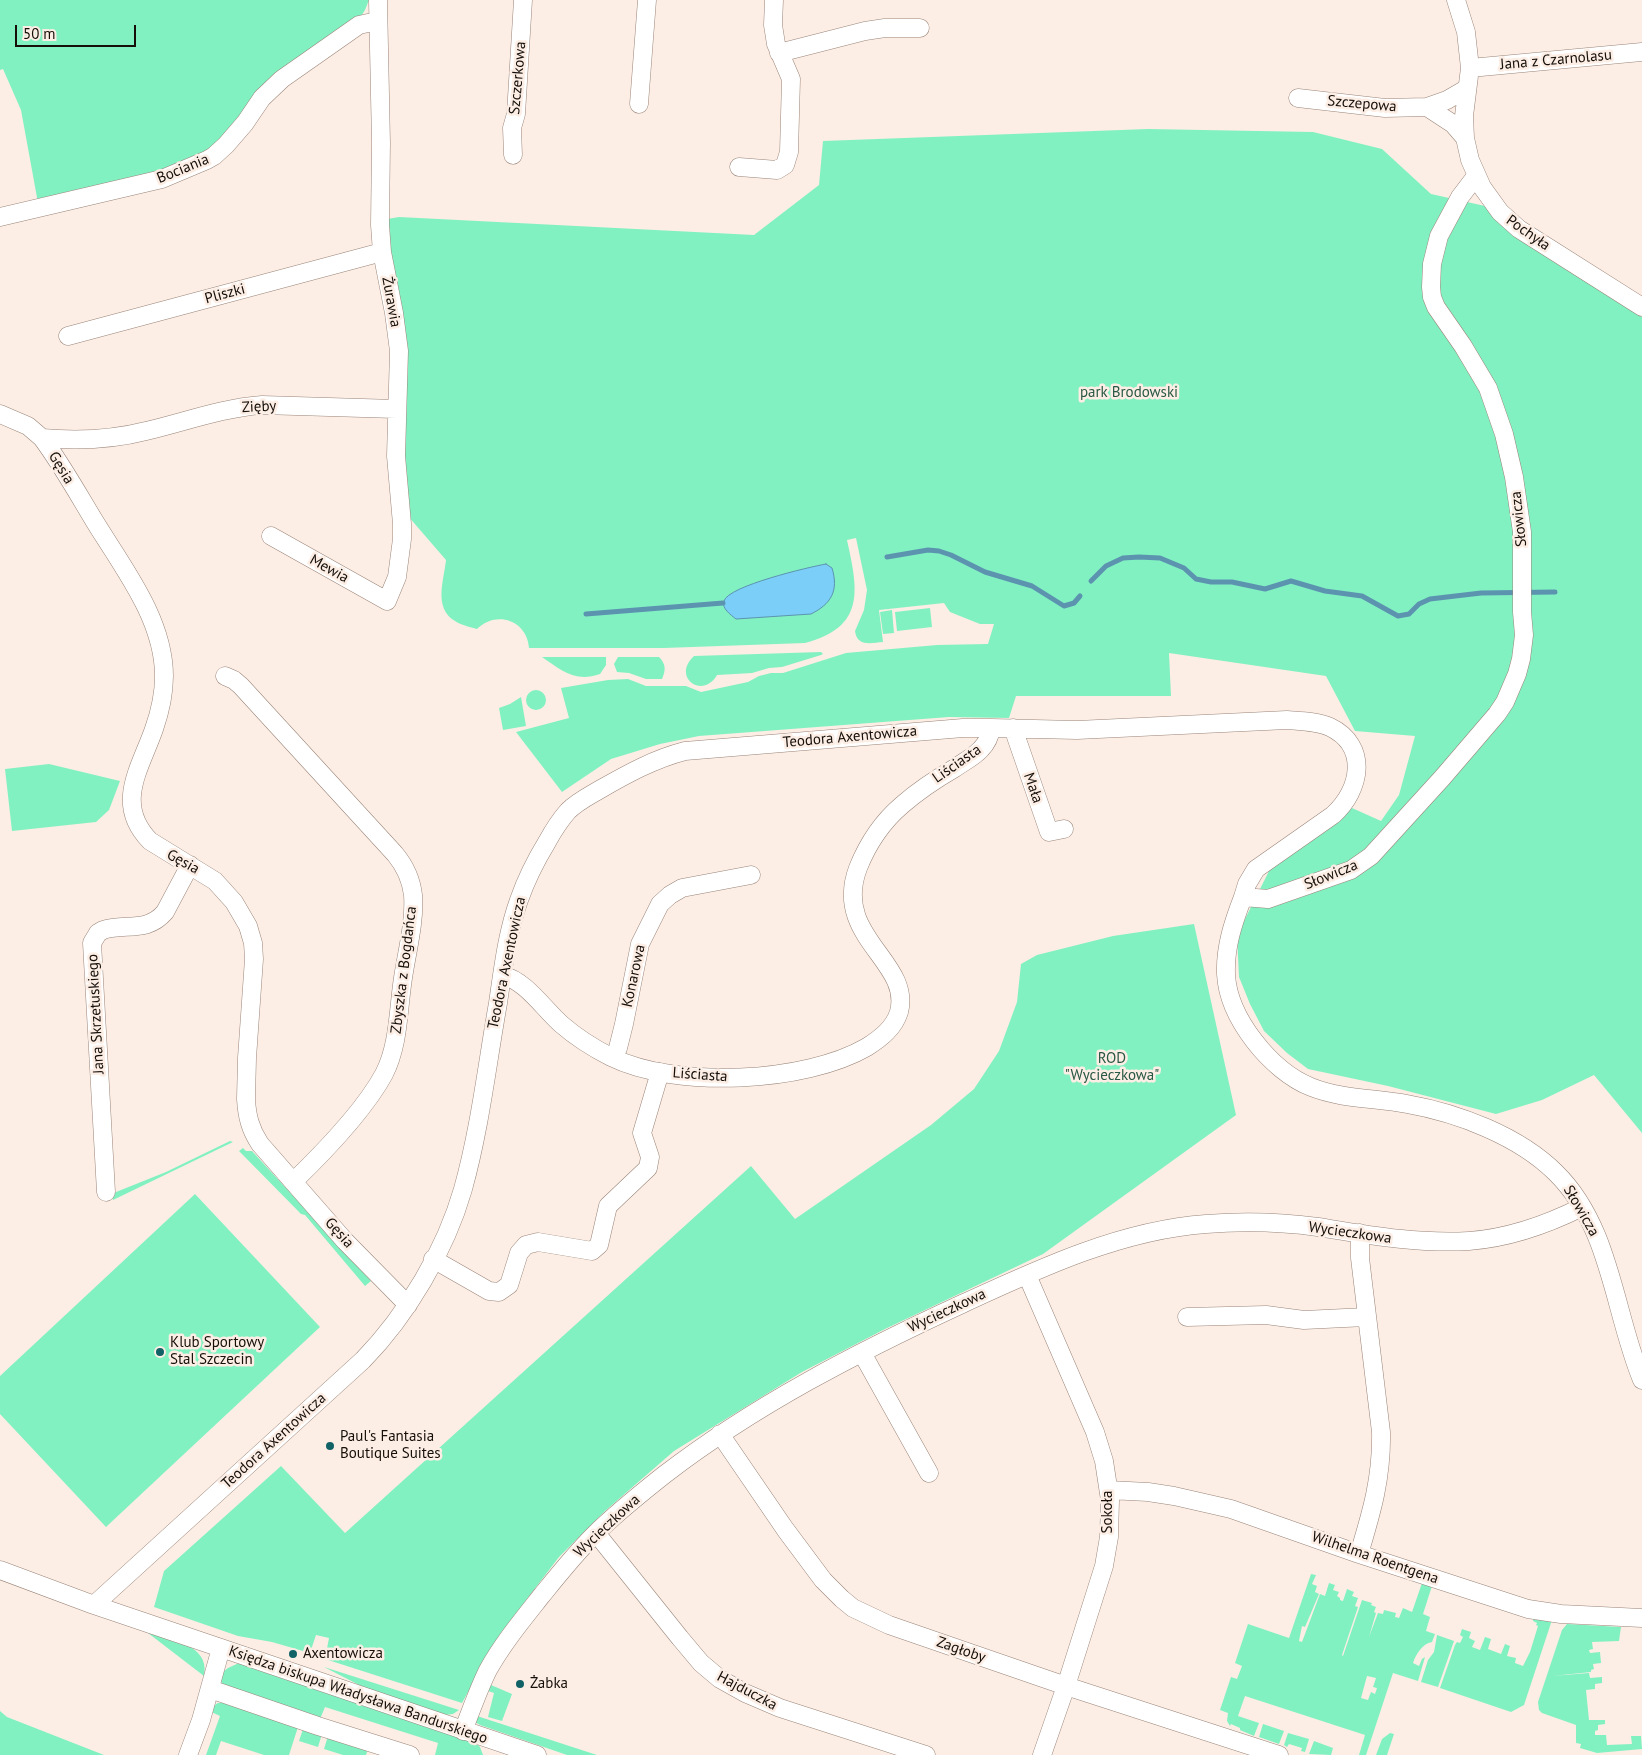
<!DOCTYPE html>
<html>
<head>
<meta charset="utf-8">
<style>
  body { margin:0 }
  #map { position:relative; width:1642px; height:1755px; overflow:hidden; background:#fceee5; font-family:"PT Sans",sans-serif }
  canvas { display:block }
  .scale { position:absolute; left:15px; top:25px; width:121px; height:22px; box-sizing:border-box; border:2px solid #150e09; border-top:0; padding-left:6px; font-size:15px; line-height:18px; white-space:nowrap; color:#150e09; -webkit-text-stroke:4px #fceee5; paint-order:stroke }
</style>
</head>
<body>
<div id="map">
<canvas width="1642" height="1755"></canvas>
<div class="scale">50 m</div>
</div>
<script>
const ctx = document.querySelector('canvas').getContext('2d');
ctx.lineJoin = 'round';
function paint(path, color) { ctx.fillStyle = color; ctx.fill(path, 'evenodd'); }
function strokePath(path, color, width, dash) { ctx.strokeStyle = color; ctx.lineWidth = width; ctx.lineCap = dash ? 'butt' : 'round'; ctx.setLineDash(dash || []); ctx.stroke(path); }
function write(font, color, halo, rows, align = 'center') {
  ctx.font = font + ' "PT Sans",sans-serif'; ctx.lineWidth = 5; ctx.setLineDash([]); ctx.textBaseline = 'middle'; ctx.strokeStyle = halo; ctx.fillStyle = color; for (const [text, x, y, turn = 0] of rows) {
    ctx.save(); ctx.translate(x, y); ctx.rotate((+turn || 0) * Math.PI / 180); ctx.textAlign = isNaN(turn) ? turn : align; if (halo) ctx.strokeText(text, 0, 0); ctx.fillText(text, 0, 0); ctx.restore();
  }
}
paint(new Path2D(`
  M 0,0 L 369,0 L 365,10 L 360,18 L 220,144 L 163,173 L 38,203 L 21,110 L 3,69 L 0,70 Z
  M 1148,129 L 1313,132 L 1382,149 L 1431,194 L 1485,206 L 1509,231 L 1557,260 L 1642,317 L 1642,1133 L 1594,1075 L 1542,1100 L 1496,1114 L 1388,1086 L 1308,1069 L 1287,1053 L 1264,1031 L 1250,1004 L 1239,977 L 1237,935 L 1273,863 L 1352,808 L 1381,821 L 1399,795 L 1415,736 L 1355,731 L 1326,676 L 1169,653 L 1171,696 L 1016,696 L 1009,718 L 949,717 L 699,736 L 660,744 L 611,759 L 562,792 L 516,732 L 569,718 L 561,688 L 608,680 L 628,679 L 646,686 L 686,686 L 701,692 L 748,682 L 759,676 L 771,673 L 783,673 L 846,653 L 937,645 L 988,644 L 994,624 L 980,624 L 950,612 L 944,603 L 879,610 L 883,642 C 871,643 857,647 855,631 L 864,610 L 867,590 L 856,538 L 847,540 C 858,590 866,627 805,643 L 664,648 L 529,648 C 527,620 496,610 477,629 C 470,627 461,625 455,621 C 433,608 444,580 446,560 L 408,516 L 388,253 L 387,219 L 399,217 L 754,235 L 819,185 L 823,141 Z
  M 930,608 L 932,627 L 897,631 L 895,612 Z
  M 892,610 L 894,633 L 883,634 L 880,612 Z
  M 821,652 L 823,654 L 821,655 L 782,667 L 769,668 L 752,673 L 717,675 C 703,700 671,677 694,656 Z
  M 542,657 L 606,657 L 606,665 L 600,674 C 575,683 561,670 542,657 Z
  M 618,657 L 659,657 C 666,664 666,670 662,679 L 646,679 L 629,673 L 617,672 L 614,664 Z
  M526 700a10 10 0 1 1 20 0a10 10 0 1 1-20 0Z
  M 521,697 L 526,726 L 503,730 L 499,708 L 510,704 Z
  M 49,764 L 120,781 L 109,810 L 96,822 L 12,831 L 5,769 Z
  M 1194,924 L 1236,1115 L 1043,1254 L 885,1329 L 802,1372 L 674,1451 L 605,1511 L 559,1557 L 500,1634 L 462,1703 L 325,1659 L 329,1638 L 316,1635 L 310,1653 L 272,1642 L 238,1636 L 154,1607 L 164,1571 L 281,1466 L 345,1533 L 751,1166 L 795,1219 L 931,1125 L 974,1089 L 999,1051 L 1017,1002 L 1021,964 L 1037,955 L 1113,936 Z
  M 230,1141 L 233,1142 L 113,1200 L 112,1196 L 116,1192 L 166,1172 Z
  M 243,1148 L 246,1151 L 252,1151 L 371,1281 L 365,1286 L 305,1215 L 301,1214 L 239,1151 Z
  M 195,1194 L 320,1327 L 106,1527 L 0,1414 L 0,1376 Z
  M 1311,1574 L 1316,1575 L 1312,1584 L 1317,1586 L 1315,1592 L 1319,1594 L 1305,1627 L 1302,1626 L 1299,1641 L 1302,1642 L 1320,1594 L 1325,1596 L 1329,1583 L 1335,1585 L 1333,1590 L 1339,1592 L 1337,1596 L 1340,1598 L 1340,1600 L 1343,1601 L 1347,1589 L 1354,1592 L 1352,1596 L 1358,1598 L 1355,1606 L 1358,1607 L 1342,1655 L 1343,1656 L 1362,1600 L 1372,1603 L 1371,1605 L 1376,1607 L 1374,1612 L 1376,1613 L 1369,1637 L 1378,1613 L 1383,1614 L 1384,1610 L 1396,1613 L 1395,1617 L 1399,1618 L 1403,1608 L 1412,1612 L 1422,1583 L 1432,1586 L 1423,1614 L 1430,1617 L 1426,1631 L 1435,1634 L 1432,1642 C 1422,1644 1416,1654 1413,1663 L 1419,1666 L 1422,1659 L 1425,1657 L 1418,1681 L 1393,1673 L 1366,1755 L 1359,1755 L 1365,1735 L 1245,1696 L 1238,1716 L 1259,1723 L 1254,1736 L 1240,1730 L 1240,1728 L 1231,1724 L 1230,1726 L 1227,1721 L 1228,1713 L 1220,1710 L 1231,1677 L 1237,1679 L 1242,1666 L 1235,1663 L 1248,1624 L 1289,1638 ZM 1367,1676 L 1376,1678 L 1373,1687 L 1377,1688 L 1375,1694 L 1371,1692 L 1368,1700 L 1361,1698 Z
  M 1534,1616 L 1552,1620 L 1524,1705 L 1511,1712 L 1440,1688 L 1455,1645 L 1457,1642 L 1460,1643 L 1463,1637 L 1460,1635 L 1462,1629 L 1471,1632 L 1469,1638 L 1475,1641 L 1472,1647 L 1480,1650 L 1485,1637 L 1491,1639 L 1488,1649 L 1501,1654 L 1505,1644 L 1510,1646 L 1507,1656 L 1516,1658 L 1515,1663 L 1523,1666 L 1530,1652 L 1538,1626 L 1536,1625 L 1537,1623 L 1533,1621 Z
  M 1567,1624 L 1621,1627 L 1619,1641 L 1592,1642 L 1593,1649 L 1589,1650 L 1590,1653 L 1600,1652 L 1601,1663 L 1593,1664 L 1594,1669 L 1591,1670 L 1591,1672 L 1552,1676 L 1589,1673 L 1590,1678 L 1602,1677 L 1602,1683 L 1595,1684 L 1595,1689 L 1586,1690 L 1589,1720 L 1605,1720 L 1605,1724 L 1598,1725 L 1598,1730 L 1595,1731 L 1595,1735 L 1606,1735 L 1607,1745 L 1632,1744 L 1631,1736 L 1641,1736 L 1642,1749 L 1597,1753 L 1580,1748 L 1581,1744 L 1576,1743 L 1576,1725 L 1542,1713 L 1539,1710 L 1538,1702 L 1562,1630 Z
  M 148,1631 C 170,1639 211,1645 204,1676 L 148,1633 Z
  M 1437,1635 L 1454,1641 L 1438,1687 L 1421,1682 L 1428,1660 L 1434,1652 Z
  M 239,1663 L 473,1740 L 480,1747 L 483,1755 L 435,1755 L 438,1743 L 325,1707 L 320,1719 L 222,1684 L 219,1675 L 228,1668 Z
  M 324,1667 L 459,1710 L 453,1714 L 445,1715 L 365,1688 Z
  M 491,1685 L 512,1694 L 502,1721 L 488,1717 L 494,1693 L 488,1691 Z
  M 218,1703 L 223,1703 L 298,1727 L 289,1755 L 264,1755 L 221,1741 L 216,1755 L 206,1755 L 220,1716 L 207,1710 Z
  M 0,1711 L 7,1717 L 104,1755 L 0,1755 Z
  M 474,1715 L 597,1755 L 567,1755 L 480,1725 L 475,1722 Z
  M 1263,1724 L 1284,1731 L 1279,1744 L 1259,1737 Z
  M 303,1729 L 322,1734 L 318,1747 L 299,1741 Z
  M 1288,1733 L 1309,1739 L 1305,1752 L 1301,1751 L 1302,1748 L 1289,1744 L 1287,1747 L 1284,1745 Z
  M 1390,1733 L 1394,1734 L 1387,1755 L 1376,1755 L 1382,1739 Z
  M 328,1736 L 368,1749 L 366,1755 L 343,1755 L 324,1749 Z
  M 1314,1741 L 1333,1748 L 1331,1755 L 1309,1754 Z`), '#82f1c2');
const water = new Path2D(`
  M 826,564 L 832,568 C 839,591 831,604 811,614 L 736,619 C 731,615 721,608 724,601 C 728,586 809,567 826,564 Z`);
paint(water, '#7acef8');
strokePath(water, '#5c94b0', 1);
strokePath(new Path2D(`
  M 887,557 L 928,550 L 939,551 L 951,555 L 985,572 L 1032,586 L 1064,606 L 1074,603 L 1080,596
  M 1091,581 L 1106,566 L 1123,558 L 1139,557 L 1160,558 L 1184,568 L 1196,579 L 1211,582 L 1232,582 L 1265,589 L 1291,581 L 1325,591 L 1362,596 L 1398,616 L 1409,614 L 1419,604 L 1430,599 L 1481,593 L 1555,592
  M 586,614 L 723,603`), '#5c94b0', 5);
const minor = new Path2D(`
  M 1456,0 L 1466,32 L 1470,68 L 1464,116 L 1465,138 L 1470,160 L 1482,187 L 1500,212 L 1519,229 L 1642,307
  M 779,53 L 865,31 L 885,28 L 920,28
  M 1470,68 L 1642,52
  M 1298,98 L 1385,108 L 1427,107 L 1447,100 L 1466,89
  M 639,104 L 647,0
  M 1427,107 L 1453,124 L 1465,138
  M 513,155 L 512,128 L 516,114 L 523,0
  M 739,167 L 777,170 L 785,165 L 789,152 L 791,79 L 776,44 L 773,25 L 774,0
  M 1476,176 L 1460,197 L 1439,236 L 1432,264 L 1431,287 L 1432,297 L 1436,307 L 1463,346 L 1488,388 L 1504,434 L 1514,477 L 1522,532 L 1522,612 L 1524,635 L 1521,659 L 1517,674 L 1505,702 L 1497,714 L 1443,777 L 1371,856 L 1351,870 L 1268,899 L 1243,897 C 1233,923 1225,947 1226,974 C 1228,1018 1271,1071 1311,1087 C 1341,1099 1375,1098 1407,1104 C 1458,1113 1519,1136 1556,1173 C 1611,1227 1614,1313 1642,1380
  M 0,217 L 162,179 L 207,160 L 214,156 L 226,145 L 245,123 L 262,98 L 282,79 L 359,25 L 377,21
  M 68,336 L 382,252
  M 0,414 L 28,426 L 42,438 C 62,465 78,494 95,522 C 124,569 164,620 164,676 C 164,694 160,712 154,729 C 140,769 114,804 150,841 L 215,881 L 234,902 L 248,926 L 253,943 L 254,959 L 247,1058 L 246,1099 C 247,1116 250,1129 260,1144 L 345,1241 L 408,1305
  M 42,438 C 77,441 111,440 146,431 C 185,422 221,408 262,405 L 396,409
  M 271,536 L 387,601 L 397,577 L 402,539 L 402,524 L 396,456 L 399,351 L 394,313 L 382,252 L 380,225 L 381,143 L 378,0
  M 225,676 L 234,680 L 241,686 L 395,854 C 405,866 411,878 413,895 C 415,922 407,951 403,978 C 398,1010 399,1045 384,1074 C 364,1111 323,1153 293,1182
  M 1013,728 L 1049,832 L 1064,829
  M 502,975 C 526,981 543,1008 561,1024 C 576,1037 593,1048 611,1057 C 676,1089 805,1083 867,1047 C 881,1038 894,1028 899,1012 C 912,961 832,937 858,868 C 868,843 882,822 902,805 C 918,791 936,779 955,768 C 963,762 974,757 981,749 C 987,743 990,736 991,728 L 1077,730 L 1287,720 C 1301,721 1317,721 1330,727 C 1369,746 1361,790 1333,815 L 1256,869 L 1247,884 L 1243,897
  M 614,1058 L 618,1048 L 624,1024 L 640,944 L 660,904 L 670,895 L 682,888 L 751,875
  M 106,1192 L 92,943 L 98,933 L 103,930 C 126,923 147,933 165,912 L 190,865
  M 433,1259 L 489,1291 L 499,1292 L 509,1285 L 519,1253 L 526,1245 L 538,1242 L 592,1251 L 599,1245 L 608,1206 L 648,1168 L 650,1157 L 642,1133 L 660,1072
  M 1027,1275 L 1095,1432 L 1104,1461 L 1110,1500 L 1109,1537 L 1104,1566 L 1066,1686 L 1042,1755
  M 1187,1317 L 1266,1315 L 1304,1320 L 1366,1317
  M 862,1353 L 929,1473
  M 720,1434 L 785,1529 L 823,1580 L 842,1599 L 853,1608 L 889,1625 L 1066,1686 L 1279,1755
  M 1109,1490 L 1148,1492 L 1174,1496 L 1231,1509 L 1359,1554 L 1528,1609 L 1561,1614 L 1642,1618
  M 596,1533 L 680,1638 L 701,1663 L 720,1679 L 745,1693 L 780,1708 L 926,1755
  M 1359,1554 C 1372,1511 1382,1477 1381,1432 L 1360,1258 L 1360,1233
  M 0,1570 L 94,1605 L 537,1755
  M 94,1605 L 363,1360 C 407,1315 446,1249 463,1189 C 480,1128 487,1065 498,1003 C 503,969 507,933 519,900 C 526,880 536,860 547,842 C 553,831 560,820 568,811 C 577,802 589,796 599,790 C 627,774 654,759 685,751 L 963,728 L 991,728
  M 210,1689 L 318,1726 L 410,1755
  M 463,1731 C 471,1711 478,1690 488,1670 C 503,1643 523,1619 542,1595 C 559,1574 575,1554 594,1535 C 616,1513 640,1494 664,1475 C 755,1405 858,1352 962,1304 C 1038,1269 1121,1230 1206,1224 C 1243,1221 1281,1222 1318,1227 C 1368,1235 1418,1244 1469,1241 C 1509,1238 1546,1225 1582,1207
  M 188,1755 L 201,1720 L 221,1648`);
strokePath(minor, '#9a8478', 19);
strokePath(minor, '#fff', 18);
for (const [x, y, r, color] of [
  [160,1352,5,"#116266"],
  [330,1446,5,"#116266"],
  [293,1654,5,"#116266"],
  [520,1684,5,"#116266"]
]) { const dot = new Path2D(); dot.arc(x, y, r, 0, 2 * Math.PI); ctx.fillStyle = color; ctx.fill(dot); strokePath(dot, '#fceee5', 2); }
write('15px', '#150e09', '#fceee5', [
  ["Jana z Czarnolasu",1556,60,-5],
  ["Szczerkowa",518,78,-85],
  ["Szczepowa",1362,104,5],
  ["Bociania",183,169,-22],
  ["Pochyła",1528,233,35],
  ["Pliszki",225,294,-15],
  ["Żurawia",391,302,80],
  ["Zięby",259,407,-3],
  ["Gęsia",61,468,58],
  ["Słowicza",1519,519,-96],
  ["Mewia",329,569,29],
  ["Teodora Axentowicza",850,737,-5],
  ["Liściasta",957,764,-35],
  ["Mała",1033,788,71],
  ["Gęsia",183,862,29],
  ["Słowicza",1331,875,-22],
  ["Teodora Axentowicza",507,963,-78],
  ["Zbyszka z Bogdańca",404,970,-83],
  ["Konarowa",634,976,-78],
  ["Jana Skrzetuskiego",96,1014,-93],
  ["Liściasta",700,1075,4],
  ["Słowicza",1581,1211,60],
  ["Gęsia",339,1233,48],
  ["Wycieczkowa",1350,1233,8],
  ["Wycieczkowa",947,1311,-25],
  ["Teodora Axentowicza",274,1441,-42],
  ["Sokoła",1108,1512,-90],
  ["Wycieczkowa",607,1526,-43],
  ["Wilhelma Roentgena",1375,1558,19],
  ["Zagłoby",961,1650,19],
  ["Hajduczka",747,1691,28],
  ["Księdza biskupa Władysława Bandurskiego",358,1695,19]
]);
write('15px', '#285845', '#fceee5', [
  ["park Brodowski",1129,393],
  ["ROD",1112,1059],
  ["\"Wycieczkowa\"",1112,1076]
]);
write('15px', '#150e09', '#fceee5', [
  ["Klub Sportowy",170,1343],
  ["Stal Szczecin",170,1360],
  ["Paul's Fantasia",340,1437],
  ["Boutique Suites",340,1454],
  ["Axentowicza",303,1654],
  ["Żabka",530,1684]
], 'left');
</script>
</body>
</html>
